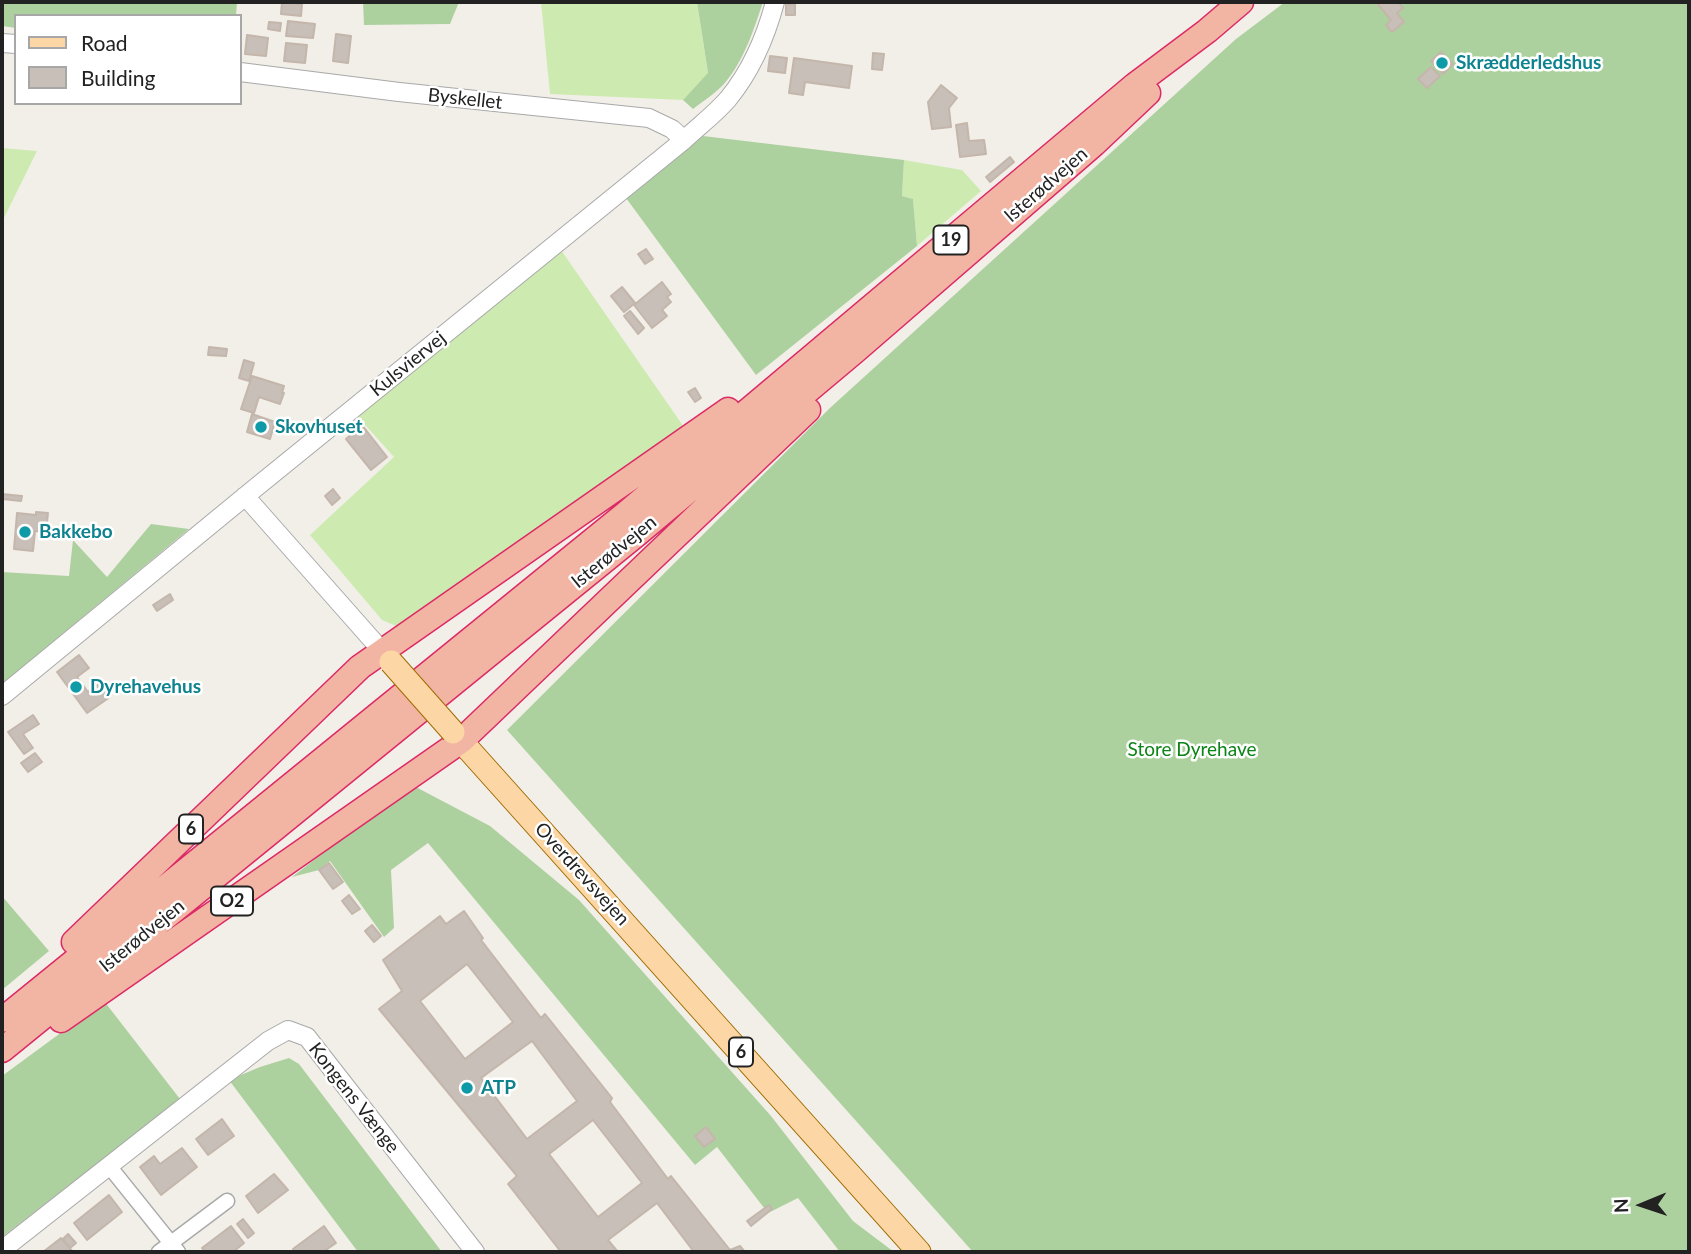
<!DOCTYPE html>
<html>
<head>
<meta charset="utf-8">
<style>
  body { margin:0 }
  #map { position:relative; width:1691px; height:1254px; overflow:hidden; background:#f2efe9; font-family:Lato,sans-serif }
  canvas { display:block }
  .frame { position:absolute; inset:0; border:4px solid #222; pointer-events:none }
  .legend { position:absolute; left:14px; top:14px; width:228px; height:91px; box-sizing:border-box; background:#fff; border:2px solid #a7a7a7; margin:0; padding:9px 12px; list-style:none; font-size:21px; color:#222 }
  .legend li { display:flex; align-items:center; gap:14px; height:35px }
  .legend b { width:35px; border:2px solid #a7a7a7 }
  .north { position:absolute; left:1607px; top:1170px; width:70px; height:70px; -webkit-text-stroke:5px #fff; paint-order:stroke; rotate:268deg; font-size:19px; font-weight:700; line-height:28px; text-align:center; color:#222 }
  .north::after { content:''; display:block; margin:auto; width:24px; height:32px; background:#222; clip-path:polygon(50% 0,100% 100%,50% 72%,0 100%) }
</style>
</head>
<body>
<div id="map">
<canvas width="1691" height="1254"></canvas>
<div class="frame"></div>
<ul class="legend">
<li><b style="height:9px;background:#fcd6a4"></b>Road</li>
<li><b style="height:19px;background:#c7bfb8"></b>Building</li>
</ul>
<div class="north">N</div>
</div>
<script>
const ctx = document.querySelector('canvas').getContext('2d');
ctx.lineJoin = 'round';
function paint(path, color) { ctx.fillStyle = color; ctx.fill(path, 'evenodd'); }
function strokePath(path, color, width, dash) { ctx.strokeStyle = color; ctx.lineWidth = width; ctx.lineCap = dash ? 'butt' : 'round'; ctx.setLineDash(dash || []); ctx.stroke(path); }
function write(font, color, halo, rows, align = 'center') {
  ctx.font = font + ' Lato,sans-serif'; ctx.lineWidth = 5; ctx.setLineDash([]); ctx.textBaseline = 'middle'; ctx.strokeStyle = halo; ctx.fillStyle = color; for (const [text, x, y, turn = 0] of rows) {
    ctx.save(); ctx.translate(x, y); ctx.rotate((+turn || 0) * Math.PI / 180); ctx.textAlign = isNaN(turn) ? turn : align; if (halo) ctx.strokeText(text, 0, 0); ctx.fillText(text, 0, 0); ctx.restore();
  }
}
paint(new Path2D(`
  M 541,2 L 697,2 L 708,74 L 683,100 L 550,94 Z
  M 2,148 L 37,151 L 2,222 Z
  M 904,160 L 962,170 L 981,191 L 917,246 L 913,199 L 902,196 Z
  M 561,250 L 686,430 L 404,623 L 396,626 L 382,620 L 310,535 L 394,457 L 358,417 Z`), '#cdebb0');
paint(new Path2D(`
  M 2,2 L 237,2 L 236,16 L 16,16 L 16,28 L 2,26 Z
  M 363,2 L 459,2 L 450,24 L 364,25 Z
  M 697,2 L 763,2 C 754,29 744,61 724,84 C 716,93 703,101 693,109 L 683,100 L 708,73 Z
  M 1285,2 L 1689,2 L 1689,1252 L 973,1252 L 507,730 L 831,407 L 1236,39 Z
  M 703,136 L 904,160 L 902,196 L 913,199 L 917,246 L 756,375 L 626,198 Z
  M 151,524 L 189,529 L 2,684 L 2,572 L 69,576 L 73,540 L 107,577 Z
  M 412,785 L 490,826 L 579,900 L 771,1116 L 853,1221 L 894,1252 L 840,1252 L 798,1198 L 768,1213 L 717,1147 L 695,1165 L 428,843 L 391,870 L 394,928 L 384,937 L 330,861 L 319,870 L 292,877 Z
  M 2,896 L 49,951 L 2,990 Z
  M 104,1001 L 180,1099 L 2,1237 L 2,1076 Z
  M 289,1058 L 299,1064 L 442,1252 L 358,1252 L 229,1080 L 260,1067 Z`), '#add19e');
const building = new Path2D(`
  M 282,2 L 302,4 L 301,16 L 281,14 Z
  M 1376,2 L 1398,2 L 1403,8 L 1397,13 L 1404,22 L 1392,32 L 1386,25 L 1391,20 Z
  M 786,4 L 795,4 L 795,15 L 786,15 Z
  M 288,21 L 315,24 L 313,38 L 286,36 Z
  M 269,22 L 281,23 L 280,31 L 268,29 Z
  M 336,34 L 351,36 L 348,63 L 333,61 Z
  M 247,35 L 268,38 L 266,56 L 245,54 Z
  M 286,43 L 307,45 L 305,63 L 284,61 Z
  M 1441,52 L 1453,64 L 1443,74 L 1431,61 Z
  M 873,53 L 884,54 L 882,70 L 872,69 Z
  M 770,56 L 787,58 L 785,73 L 768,71 Z
  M 794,58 L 852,66 L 849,88 L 805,82 L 803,95 L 789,93 Z
  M 1431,67 L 1440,76 L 1427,88 L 1418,79 Z
  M 941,85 L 957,98 L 949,108 L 951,127 L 932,129 L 928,102 Z
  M 967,123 L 969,141 L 984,140 L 986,154 L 960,157 L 956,125 Z
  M 1010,157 L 1014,162 L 990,182 L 986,177 Z
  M 646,249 L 653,259 L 645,264 L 638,254 Z
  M 662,282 L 671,294 L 667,297 L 671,302 L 662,310 L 667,316 L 652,328 L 634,305 Z
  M 622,287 L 635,303 L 624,312 L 611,296 Z
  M 630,311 L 644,328 L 638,334 L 624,316 Z
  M 209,347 L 227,349 L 226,356 L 208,355 Z
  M 244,360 L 254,363 L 249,381 L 239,378 Z
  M 252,376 L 284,386 L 282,393 L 284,393 L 280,404 L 259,397 L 254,413 L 241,409 Z
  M 695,388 L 701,398 L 695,402 L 688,392 Z
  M 252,414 L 275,422 L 270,439 L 247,432 Z
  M 362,425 L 387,457 L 371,470 L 346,439 Z
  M 333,489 L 340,498 L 332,505 L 325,496 Z
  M 2,494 L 22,496 L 21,501 L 2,499 Z
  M 36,512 L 48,513 L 46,532 L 35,531 L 33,551 L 14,549 L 17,513 L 36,515 Z
  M 170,594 L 173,600 L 157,611 L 153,605 Z
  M 79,655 L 89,668 L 77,677 L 88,692 L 100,683 L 110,697 L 87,713 L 57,672 Z
  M 33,715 L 39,724 L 23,734 L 33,748 L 24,754 L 8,732 Z
  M 35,753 L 42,762 L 28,772 L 21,763 Z
  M 329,863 L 343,882 L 333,889 L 319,870 Z
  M 349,895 L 360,909 L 352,914 L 342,901 Z
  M 464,911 L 483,938 L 481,940 L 541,1018 L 545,1014 L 612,1098 L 610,1102 L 668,1179 L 671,1176 L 730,1250 L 740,1246 L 745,1252 L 694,1252 L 657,1203 L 608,1240 L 618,1252 L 561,1252 L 508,1184 L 517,1176 L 379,1009 L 402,991 L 383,960 L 440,916 L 446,924 ZM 467,964 L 513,1022 L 465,1059 L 420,1001 ZM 532,1041 L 577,1101 L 527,1139 L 481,1078 ZM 593,1120 L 642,1183 L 598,1217 L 549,1154 Z
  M 372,925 L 381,936 L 374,942 L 365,931 Z
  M 222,1119 L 234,1136 L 208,1155 L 196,1139 Z
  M 706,1127 L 715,1139 L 704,1147 L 695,1136 Z
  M 182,1148 L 197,1167 L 161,1195 L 140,1167 L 154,1156 L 160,1164 Z
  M 274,1174 L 288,1190 L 258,1213 L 246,1196 Z
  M 109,1195 L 122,1212 L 87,1240 L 74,1223 Z
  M 769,1205 L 772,1209 L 751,1226 L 747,1221 Z
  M 243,1219 L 254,1233 L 248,1238 L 237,1224 Z
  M 231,1226 L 244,1243 L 233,1252 L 206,1252 L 202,1248 Z
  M 324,1226 L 336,1243 L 323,1252 L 295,1252 L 293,1249 Z
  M 68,1234 L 76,1243 L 70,1248 L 63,1239 Z
  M 61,1238 L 73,1252 L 43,1252 Z`);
paint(building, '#c7bfb8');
strokePath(building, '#c4b6ab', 2);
const minor = new Path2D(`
  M 109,1166 L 178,1252
  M 159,1252 L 227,1201`);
const tertiary = new Path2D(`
  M 2,43 L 16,44
  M 240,72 L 399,92 L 649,118 L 672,129 L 684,140
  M 245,496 L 382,651
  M 2,696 L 254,489 L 684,140 C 699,126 715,114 728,99 C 751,71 766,36 775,2
  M 2,1250 L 268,1041 L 288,1030 L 307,1037 L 475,1252`);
const primary = new Path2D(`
  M 453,732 L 919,1252`);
const trunk = new Path2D(`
  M 74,942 L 360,667 L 728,410
  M 2,1020 L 624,515 L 1135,85 L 1207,31 L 1241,2
  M 61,1020 L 461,741 L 808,410
  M 2,1050 L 637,534 L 855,351 L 1094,144 L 1148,93`);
strokePath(minor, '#a9a9a9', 17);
strokePath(tertiary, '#a9a9a9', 20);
strokePath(primary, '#a06b00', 25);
strokePath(trunk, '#dc2a67', 27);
strokePath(minor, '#fff', 14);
strokePath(tertiary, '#fff', 18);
strokePath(primary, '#fcd6a4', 23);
strokePath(trunk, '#f2b4a3', 24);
const primaryBridge = new Path2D(`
  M 391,662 L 453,732`);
strokePath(primaryBridge, '#a06b00', 25, []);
strokePath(primaryBridge, '#fcd6a4', 23);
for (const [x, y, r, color] of [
  [1442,63,7,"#0f9aa8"],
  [261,427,7,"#0f9aa8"],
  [25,532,7,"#0f9aa8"],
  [76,687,7,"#0f9aa8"],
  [467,1088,7,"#0f9aa8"]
]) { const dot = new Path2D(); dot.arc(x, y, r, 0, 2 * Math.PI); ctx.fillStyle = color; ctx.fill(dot); strokePath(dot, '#fff', 2.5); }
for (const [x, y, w] of [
  [951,240,35],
  [191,829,24],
  [232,901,42],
  [741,1052,24]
]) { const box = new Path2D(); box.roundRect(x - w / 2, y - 14.5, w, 29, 5); ctx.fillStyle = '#fff'; ctx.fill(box); strokePath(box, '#222', 2); }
write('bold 18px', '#222', null, [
  ["19",951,240],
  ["6",191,829],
  ["O2",232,901],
  ["6",741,1052]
]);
write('bold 19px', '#0d838f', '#fff', [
  ["Skrædderledshus",1456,63],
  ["Skovhuset",275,427],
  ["Bakkebo",39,532],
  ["Dyrehavehus",90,687],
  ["ATP",481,1088]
], 'left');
write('19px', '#222', '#fff', [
  ["Byskellet",465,99,6],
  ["Isterødvejen",1046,185,-41],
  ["Kulsviervej",408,364,-39],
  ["Isterødvejen",614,552,-39],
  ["Overdrevsvejen",582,874,48],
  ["Isterødvejen",142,936,-39],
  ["Kongens Vænge",354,1098,52]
]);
write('19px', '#0c8416', '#fff', [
  ["Store Dyrehave",1192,750]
]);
</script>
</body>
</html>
